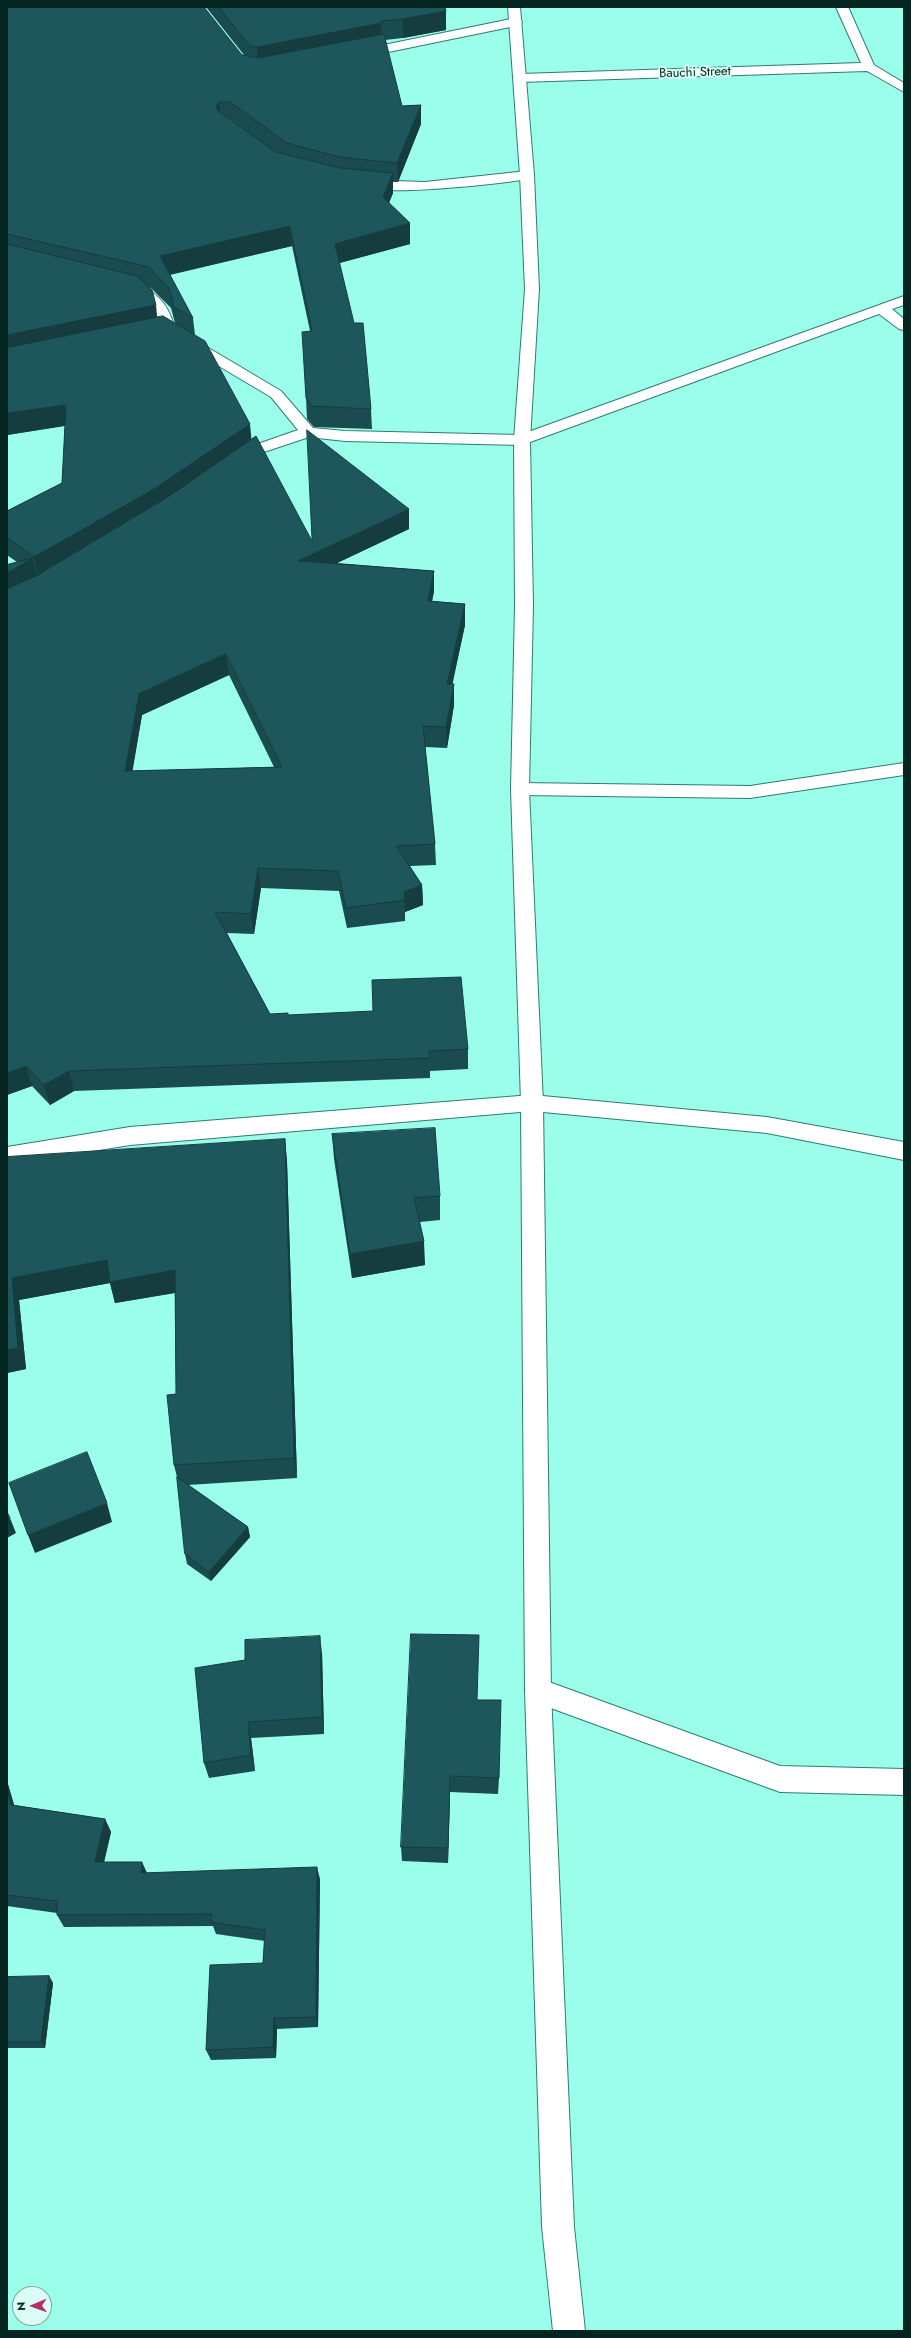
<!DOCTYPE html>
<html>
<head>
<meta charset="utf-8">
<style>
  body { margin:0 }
  #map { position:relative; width:911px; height:2338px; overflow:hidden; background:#9afeeb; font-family:Jost,sans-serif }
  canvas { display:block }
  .frame { position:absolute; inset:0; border:8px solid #03241f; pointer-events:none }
  .north { position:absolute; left:12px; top:2286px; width:40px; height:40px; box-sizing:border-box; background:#dafef6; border:1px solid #84a7a0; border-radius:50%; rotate:268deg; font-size:11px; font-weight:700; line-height:16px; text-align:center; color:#03241f }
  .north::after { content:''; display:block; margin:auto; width:14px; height:18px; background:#b92d66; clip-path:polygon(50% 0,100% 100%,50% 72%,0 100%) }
</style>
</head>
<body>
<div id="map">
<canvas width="911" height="2338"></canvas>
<div class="frame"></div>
<div class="north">N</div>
</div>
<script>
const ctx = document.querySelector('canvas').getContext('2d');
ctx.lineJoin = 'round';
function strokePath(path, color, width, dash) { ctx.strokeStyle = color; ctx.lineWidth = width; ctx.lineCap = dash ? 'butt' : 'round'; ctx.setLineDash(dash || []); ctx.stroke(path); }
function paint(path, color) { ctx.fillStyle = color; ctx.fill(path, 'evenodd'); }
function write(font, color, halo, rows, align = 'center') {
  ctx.font = font + ' Jost,sans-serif'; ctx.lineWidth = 4; ctx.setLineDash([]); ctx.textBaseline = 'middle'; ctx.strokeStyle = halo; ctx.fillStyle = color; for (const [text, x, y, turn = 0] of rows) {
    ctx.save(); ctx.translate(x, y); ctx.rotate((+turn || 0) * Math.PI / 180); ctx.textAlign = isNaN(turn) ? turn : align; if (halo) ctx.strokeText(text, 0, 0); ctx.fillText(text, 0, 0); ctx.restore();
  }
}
const lane = new Path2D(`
  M 527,171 L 534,175 L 532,178 C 510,183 368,199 357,184 L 364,180 L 425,182 Z`);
const street = new Path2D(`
  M 836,7 L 848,7 L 874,65 L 904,83 L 904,92 L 867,71 L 520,82 L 514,78 L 520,74 L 861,63 Z
  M 516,18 L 520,19 L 522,22 L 520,25 L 359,58 L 353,54 L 359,50 Z
  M 128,283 C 155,289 167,301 175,328 L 281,391 L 313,428 L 345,431 L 520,435 L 904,296 L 904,305 L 892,309 L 904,319 L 904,330 L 899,329 L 879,314 L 522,445 L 345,441 L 309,437 L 261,453 L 237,467 L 231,465 L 229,462 L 249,447 L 298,430 L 271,397 L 163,333 L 151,304 L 140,296 L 123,290 L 121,287 Z
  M 904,763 L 904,775 L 750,798 L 520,795 L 513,794 L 511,789 L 513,784 L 520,783 L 750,786 Z
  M 532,1095 L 767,1117 L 904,1142 L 904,1160 L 767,1133 L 532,1111 L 130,1145 L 7,1165 L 7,1147 L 130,1127 Z
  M 538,1678 L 780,1766 L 904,1769 L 904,1795 L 780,1792 L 529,1700 L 525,1691 L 529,1682 Z`);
const secondary = new Path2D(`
  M 508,7 L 520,7 L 534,175 L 539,289 L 530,440 L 533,606 L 529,789 L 543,1103 L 551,1691 L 574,2227 L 585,2331 L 553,2331 L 542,2227 L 525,1691 L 521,1103 L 511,789 L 515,606 L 514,440 L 525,289 L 520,175 Z`);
strokePath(lane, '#2e7c70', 2);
strokePath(street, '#2e7c70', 2);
strokePath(secondary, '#2e7c70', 2);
paint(lane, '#fff');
paint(street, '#fff');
paint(secondary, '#fff');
paint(new Path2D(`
  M 7,7 L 244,55 L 206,7 L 445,7 L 446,30 L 403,38 L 385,40 L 402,106 L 421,105 L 421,124 L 398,182 L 393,182 L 393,193 L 389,203 L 410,244 L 339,263 L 371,409 L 372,429 L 314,427 L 307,419 L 306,398 L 310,331 L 292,246 L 170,275 L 193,318 L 195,335 L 251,440 L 312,541 L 409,529 L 337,563 L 434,571 L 434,591 L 432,601 L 465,604 L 465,625 L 452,684 L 454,705 L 447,748 L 425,747 L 435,844 L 436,865 L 410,866 L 422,885 L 423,905 L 405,912 L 405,921 L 347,928 L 339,891 L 261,888 L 254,934 L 227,933 L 270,1014 L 288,1015 L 468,1049 L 468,1069 L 430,1071 L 430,1078 L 74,1091 L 50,1105 L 32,1086 L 7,1095 L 7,565 L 17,562 L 7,555 L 7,511 L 62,483 L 65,426 L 7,435 ZM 148,287 L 151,288 L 171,308 L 175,323 L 157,317 ZM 229,675 L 274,767 L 132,771 L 142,715 Z
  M 332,1134 L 440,1196 L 440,1220 L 420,1222 L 425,1265 L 352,1278 L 334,1159 Z
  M 285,1139 L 287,1162 L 297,1478 L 188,1485 L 248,1527 L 250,1537 L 211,1581 L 187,1564 L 185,1554 L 177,1477 L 174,1465 L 176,1394 L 175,1293 L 115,1303 L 110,1283 L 19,1300 L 26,1369 L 7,1373 L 7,1157 Z
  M 322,1653 L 324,1734 L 251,1738 L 255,1771 L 209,1778 L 204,1763 Z
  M 477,1700 L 499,1778 L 498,1794 L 450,1792 L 448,1863 L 402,1861 L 401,1847 Z
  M 7,1781 L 14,1805 L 105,1819 L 111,1832 L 104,1862 L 147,1873 L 320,1879 L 318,2027 L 277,2029 L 276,2058 L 211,2060 L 206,2050 L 263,1963 L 265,1941 L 216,1934 L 213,1926 L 64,1927 L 57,1915 L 57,1913 L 7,1906 Z
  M 49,1976 L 53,1983 L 45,2048 L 7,2048 L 7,1977 Z`), '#1a4b4e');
paint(new Path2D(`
  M 446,11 L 446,30 L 403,38 L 403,19 Z
  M 381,23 L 382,43 L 259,66 L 257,47 Z
  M 219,102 L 221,122 L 216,106 Z
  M 421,105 L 421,124 L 398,182 L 397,163 Z
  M 393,173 L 393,193 L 383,217 L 383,197 Z
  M 410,223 L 410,244 L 336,264 L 335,244 Z
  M 290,226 L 292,246 L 163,276 L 160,256 Z
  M 156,305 L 158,326 L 7,356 L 7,335 Z
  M 66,405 L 69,425 L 7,435 L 7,413 Z
  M 250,424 L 252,445 L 157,510 L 39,578 L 34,557 Z
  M 409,509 L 409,529 L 299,581 L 298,561 Z
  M 33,558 L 38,579 L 7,596 L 7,573 Z
  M 434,571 L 434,591 L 428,622 L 428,601 Z
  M 465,604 L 465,625 L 448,705 L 447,684 Z
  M 226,654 L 229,675 L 142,715 L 129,792 L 125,771 L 139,694 Z
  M 454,684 L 454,705 L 447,748 L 446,727 Z
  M 258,868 L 261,888 L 254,934 L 251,914 Z
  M 422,885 L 423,905 L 405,912 L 404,892 Z
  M 26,1066 L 32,1086 L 7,1095 L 7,1073 Z
  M 69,1071 L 74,1091 L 50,1105 L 44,1085 Z
  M 285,1139 L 287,1162 L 297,1478 L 294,1458 Z
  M 424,1241 L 425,1265 L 352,1278 L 350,1254 Z
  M 107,1260 L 175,1270 L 180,1292 L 115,1303 L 110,1283 L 19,1300 L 26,1369 L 7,1373 L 7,1350 L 12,1278 Z
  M 107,1503 L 112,1522 L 35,1553 L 28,1535 Z
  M 10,1518 L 16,1533 L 7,1538 L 7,1519 Z
  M 248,1527 L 250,1537 L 211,1581 L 209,1572 Z
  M 320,1636 L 322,1653 L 324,1734 L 322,1717 Z
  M 248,1722 L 251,1738 L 255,1771 L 251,1755 Z
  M 450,1776 L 450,1792 L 448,1863 L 448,1848 Z
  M 7,1781 L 18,1818 L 11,1805 L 7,1792 Z
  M 105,1819 L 111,1832 L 101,1875 L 95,1862 Z
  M 142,1862 L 148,1875 L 141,1873 Z
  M 317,1867 L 320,1879 L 318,2027 L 316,2017 Z
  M 49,1976 L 53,1983 L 45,2048 L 41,2042 Z
  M 274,2018 L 277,2029 L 276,2058 L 273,2047 Z`), '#153d40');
const building = new Path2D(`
  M 7,7 L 204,7 L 242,55 L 258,58 L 384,34 L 402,106 L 421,105 L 397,163 L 340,157 L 287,143 L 230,102 L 219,102 L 216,106 L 218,111 L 276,152 L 340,168 L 393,173 L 383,197 L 410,223 L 335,244 L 354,323 L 363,323 L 371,409 L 312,406 L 306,398 L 302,332 L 312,331 L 290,226 L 160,256 L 193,318 L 174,307 L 169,288 L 149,267 L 7,234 Z
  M 219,7 L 445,7 L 446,11 L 403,19 L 381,21 L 381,23 L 257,47 L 251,46 L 246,41 Z
  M 7,244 L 137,276 L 152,290 L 156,305 L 7,335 Z
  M 163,316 L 205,341 L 250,424 L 154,489 L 34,557 L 7,537 L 7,511 L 62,483 L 66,405 L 7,413 L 7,348 Z
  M 307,430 L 409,509 L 298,561 L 434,571 L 428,601 L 465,604 L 447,684 L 454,684 L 446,727 L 423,726 L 435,844 L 396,846 L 422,885 L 404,892 L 405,900 L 346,908 L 338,871 L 258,868 L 251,914 L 215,912 L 270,1014 L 288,1013 L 288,1015 L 373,1011 L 372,980 L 461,977 L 468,1049 L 429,1051 L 430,1058 L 69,1071 L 44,1085 L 26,1066 L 7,1073 L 7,589 L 38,575 L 168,497 L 256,436 L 312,541 ZM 226,654 L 282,767 L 125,771 L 139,694 Z
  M 33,558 L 7,573 L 7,565 Z
  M 435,1128 L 440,1196 L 414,1198 L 424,1241 L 350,1254 L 332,1134 Z
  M 285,1139 L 294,1458 L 174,1465 L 167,1395 L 176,1394 L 175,1270 L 110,1282 L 107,1260 L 12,1278 L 18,1348 L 7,1350 L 7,1157 Z
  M 87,1452 L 107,1503 L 28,1535 L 9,1483 Z
  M 177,1477 L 248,1527 L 209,1572 L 185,1554 Z
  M 7,1512 L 10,1518 L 7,1519 Z
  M 411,1634 L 479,1635 L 477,1700 L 501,1700 L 499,1778 L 450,1776 L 448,1848 L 401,1847 Z
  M 320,1636 L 322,1717 L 248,1722 L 251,1755 L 204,1763 L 195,1668 L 245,1660 L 245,1640 Z
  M 7,1792 L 11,1805 L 105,1819 L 95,1862 L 142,1862 L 141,1873 L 317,1867 L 316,2017 L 274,2018 L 273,2047 L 206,2050 L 210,1965 L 263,1963 L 265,1930 L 211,1922 L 212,1914 L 57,1915 L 57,1901 L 7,1895 Z
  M 49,1976 L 41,2042 L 7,2042 L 7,1977 Z`);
paint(building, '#1e575b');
strokePath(building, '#153d40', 1);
write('13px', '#03241f', '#dafef6', [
  ["Bauchi Street",695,73,-2]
]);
</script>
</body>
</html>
